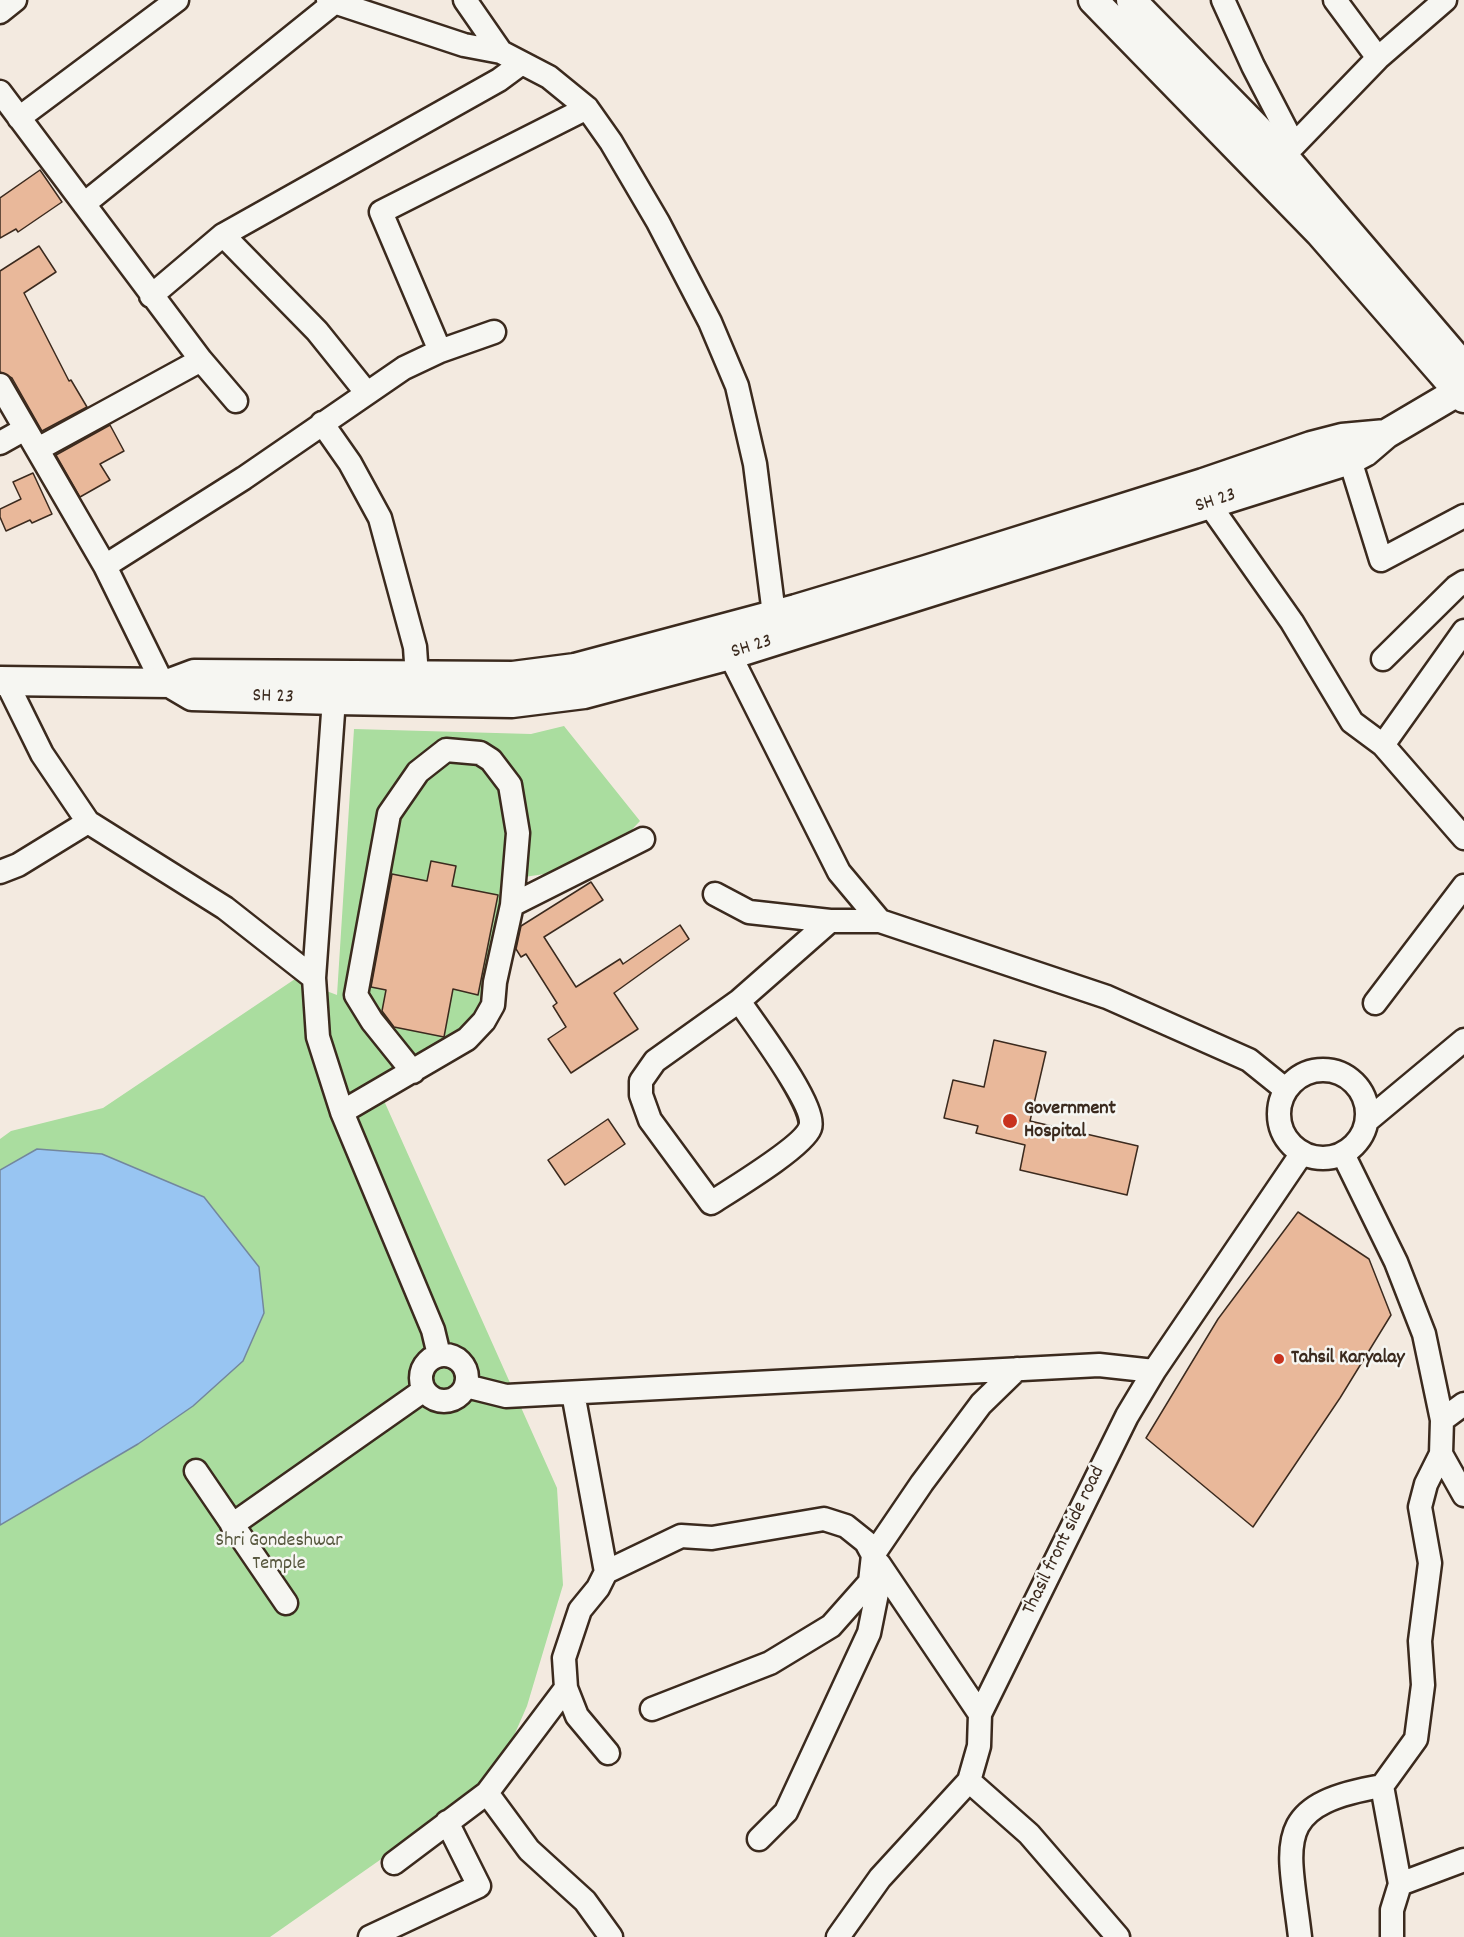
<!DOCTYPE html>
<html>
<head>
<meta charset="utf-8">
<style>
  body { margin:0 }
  canvas { display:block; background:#f3eae0 }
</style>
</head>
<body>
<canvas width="1464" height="1937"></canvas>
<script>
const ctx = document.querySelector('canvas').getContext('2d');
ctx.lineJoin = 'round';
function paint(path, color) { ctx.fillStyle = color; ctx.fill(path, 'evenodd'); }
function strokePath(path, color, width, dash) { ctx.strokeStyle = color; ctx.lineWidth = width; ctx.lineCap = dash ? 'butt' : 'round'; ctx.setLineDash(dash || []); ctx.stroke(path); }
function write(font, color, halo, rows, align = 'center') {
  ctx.font = font + ' Dekko,sans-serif'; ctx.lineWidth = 5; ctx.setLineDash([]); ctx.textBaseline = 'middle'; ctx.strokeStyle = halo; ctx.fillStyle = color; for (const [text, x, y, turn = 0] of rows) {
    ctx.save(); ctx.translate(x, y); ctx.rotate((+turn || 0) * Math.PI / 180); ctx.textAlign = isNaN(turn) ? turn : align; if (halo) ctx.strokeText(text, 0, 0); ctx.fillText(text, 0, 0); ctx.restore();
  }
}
paint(new Path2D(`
  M 564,726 L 640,821 L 624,838 L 545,874 L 524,877 L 505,873 L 482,1010 L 462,1039 L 377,1085 L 557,1488 L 563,1585 L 527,1706 L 505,1756 L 467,1799 L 270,1937 L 0,1937 L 0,1139 L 11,1131 L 103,1108 L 295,979 L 337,995 L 354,729 L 531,734 Z`), '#aadd9f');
const water = new Path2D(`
  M 37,1149 L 102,1154 L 204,1197 L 259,1267 L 264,1313 L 243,1361 L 193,1406 L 138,1444 L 0,1525 L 0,1170 Z`);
paint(water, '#98c5f2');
strokePath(water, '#73879d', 1.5);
const building = new Path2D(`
  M 40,170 L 62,202 L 18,232 L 16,229 L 0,238 L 0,198 Z
  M 39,246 L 56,272 L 24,293 L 69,381 L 71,380 L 87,407 L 42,431 L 12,378 L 0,372 L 0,271 Z
  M 110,425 L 124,451 L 100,464 L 110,480 L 80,497 L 56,455 Z
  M 33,473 L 52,514 L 32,523 L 30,520 L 6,531 L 0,517 L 0,509 L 21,499 L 13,482 Z
  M 431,861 L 456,866 L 452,886 L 498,895 L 478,995 L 453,989 L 444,1037 L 394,1027 L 382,1011 L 386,990 L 371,987 L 392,874 L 427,881 Z
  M 591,882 L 603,900 L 544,937 L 576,987 L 620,959 L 623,964 L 680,925 L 689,939 L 614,993 L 638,1029 L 571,1073 L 548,1039 L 566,1027 L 553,1006 L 557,1003 L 526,954 L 521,957 L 516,949 L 521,926 Z
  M 994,1040 L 1046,1052 L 1030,1121 L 1138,1146 L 1127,1195 L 1020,1170 L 1025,1145 L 976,1133 L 978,1126 L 944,1118 L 953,1080 L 984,1087 Z
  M 608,1119 L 625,1144 L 565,1185 L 548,1160 Z
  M 1298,1212 L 1369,1259 L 1391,1315 L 1340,1398 L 1253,1527 L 1146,1438 L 1218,1319 Z`);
paint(building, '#e9b89a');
strokePath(building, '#3b2a1e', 1.5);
const minor = new Path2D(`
  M 328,0 L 464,45 L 501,52
  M 465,0 L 501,52 L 549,77 L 587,108 L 611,142 L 658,222 L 710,322 L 737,386 L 755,464 L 776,630
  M 1223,0 L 1253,66 L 1294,145
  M 1335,0 L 1378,58
  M 0,12 L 15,0
  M 0,92 L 201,360 L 38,449
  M 19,118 L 177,0
  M 1281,153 L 1294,145 L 1378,58 L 1445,0
  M 84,204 L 335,2
  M 223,235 L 317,331 L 366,392
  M 151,296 L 223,235 L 499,80 L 522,63
  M 440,351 L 381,212 L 587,108
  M 201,360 L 236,401
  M 0,385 L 105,566 L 163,684
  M 322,423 L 350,463 L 380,518 L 415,647 L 417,677
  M 0,443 L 25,429
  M 1350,460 L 1381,560 L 1464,516
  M 1205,491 L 1209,504 L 1292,622 L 1352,722 L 1383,745 L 1464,838
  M 105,566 L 244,478 L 404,368 L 440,351 L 494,332
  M 726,640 L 730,655 L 839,872 L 880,921 L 1107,997 L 1249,1060 L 1285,1089
  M 1383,659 L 1456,587 L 1464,582
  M 6,681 L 42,754 L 88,822 L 225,908 L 314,978
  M 335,685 L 314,978 L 318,1037 L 342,1112 L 433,1330 L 439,1355
  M 1383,745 L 1464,631
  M 0,872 L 18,865 L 88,822
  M 715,894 L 749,912 L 830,921 L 880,921
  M 739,1001 C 753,1022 818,1107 810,1128 C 803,1147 731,1190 711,1203 L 650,1120 L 641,1095 L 641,1081 L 655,1061 L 739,1001 L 830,921
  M 1375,1003 L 1464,886
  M1279 1114a44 44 0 1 1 88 0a44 44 0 1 1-88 0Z
  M 413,1072 L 372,1021 L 356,995 L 389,814 L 418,772 L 446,750 L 480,753 L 491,760 L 510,785 L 518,833 L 512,905
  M 342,1112 L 467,1039 L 484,1021 L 493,1005 L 495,982 L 512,905 L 643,839
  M 1368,1120 L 1464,1040
  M421 1378a23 23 0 1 1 46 0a23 23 0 1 1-46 0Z
  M 466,1386 L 506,1396 L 1099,1365 L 1154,1371 L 1302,1153
  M 573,1393 L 606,1572
  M 1442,1420 L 1464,1404
  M 1441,1454 L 1464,1495
  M 196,1471 L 286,1603
  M 232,1525 L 424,1390
  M 879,1564 L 980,1714 L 979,1746 L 969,1781 L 1029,1834 L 1118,1937
  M 652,1709 L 770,1663 L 831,1626 L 870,1582 L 873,1555 L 922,1483 L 981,1404 L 1017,1369
  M 980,1714 L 1127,1416 L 1154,1371
  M 608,1753 L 577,1716 L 566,1688 L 564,1658 L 580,1610 L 598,1588 L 606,1572 L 681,1536 L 712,1538 L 824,1519 L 846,1526 L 866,1542 L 873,1555 L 879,1583 L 869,1633 L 786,1812 L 759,1839
  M 1382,1786 L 1400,1884 L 1392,1910 L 1392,1937
  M 487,1793 L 529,1850 L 585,1901 L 611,1937
  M 394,1863 L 487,1793 L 566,1688
  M 1400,1884 L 1464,1860
  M 370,1937 L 479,1886 L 447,1822
  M 838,1937 L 880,1878 L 969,1781
  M 1300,1937 C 1289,1843 1269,1805 1382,1786 L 1416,1739 L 1423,1685 L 1420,1641 L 1430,1563 L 1420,1507 L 1426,1484 L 1441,1454 L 1442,1420 L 1424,1334 L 1396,1262 L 1343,1154`);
const major = new Path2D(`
  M 1093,0 L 1320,233 L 1464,398
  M 1131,0 L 1281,153 L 1464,367
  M 0,681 L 170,683 L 192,696 L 335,700 L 512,703 L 584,694 L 730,655 L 1350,460 L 1365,452 L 1386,434 L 1464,388
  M 170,683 L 194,674 L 513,676 L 575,668 L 796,609 L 926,570 L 1203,483 L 1311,446 L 1342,438 L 1386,434`);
strokePath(minor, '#3b2a1e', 27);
strokePath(major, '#3b2a1e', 33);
strokePath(minor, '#f6f6f2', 22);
strokePath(major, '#f6f6f2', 28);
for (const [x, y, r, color] of [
  [1010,1121,8,"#c8321e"],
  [1279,1359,6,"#c8321e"]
]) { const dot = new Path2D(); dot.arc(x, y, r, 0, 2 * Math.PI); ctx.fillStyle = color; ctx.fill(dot); strokePath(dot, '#f6f6f2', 2); }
write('20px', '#3b2a1e', '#f6f6f2', [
  ["SH 23",1216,502,-18],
  ["SH 23",752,648,-17],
  ["SH 23",273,698,2],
  ["Thasil front side road",1065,1541,-64]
]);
write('bold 20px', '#3b2a1e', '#f6f6f2', [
  ["Government",1024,1110],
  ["Hospital",1024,1133],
  ["Tahsil Karyalay",1291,1359]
], 'left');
write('20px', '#57573e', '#f6f6f2', [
  ["Shri Gondeshwar",279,1542],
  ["Temple",279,1565]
]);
</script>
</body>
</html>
